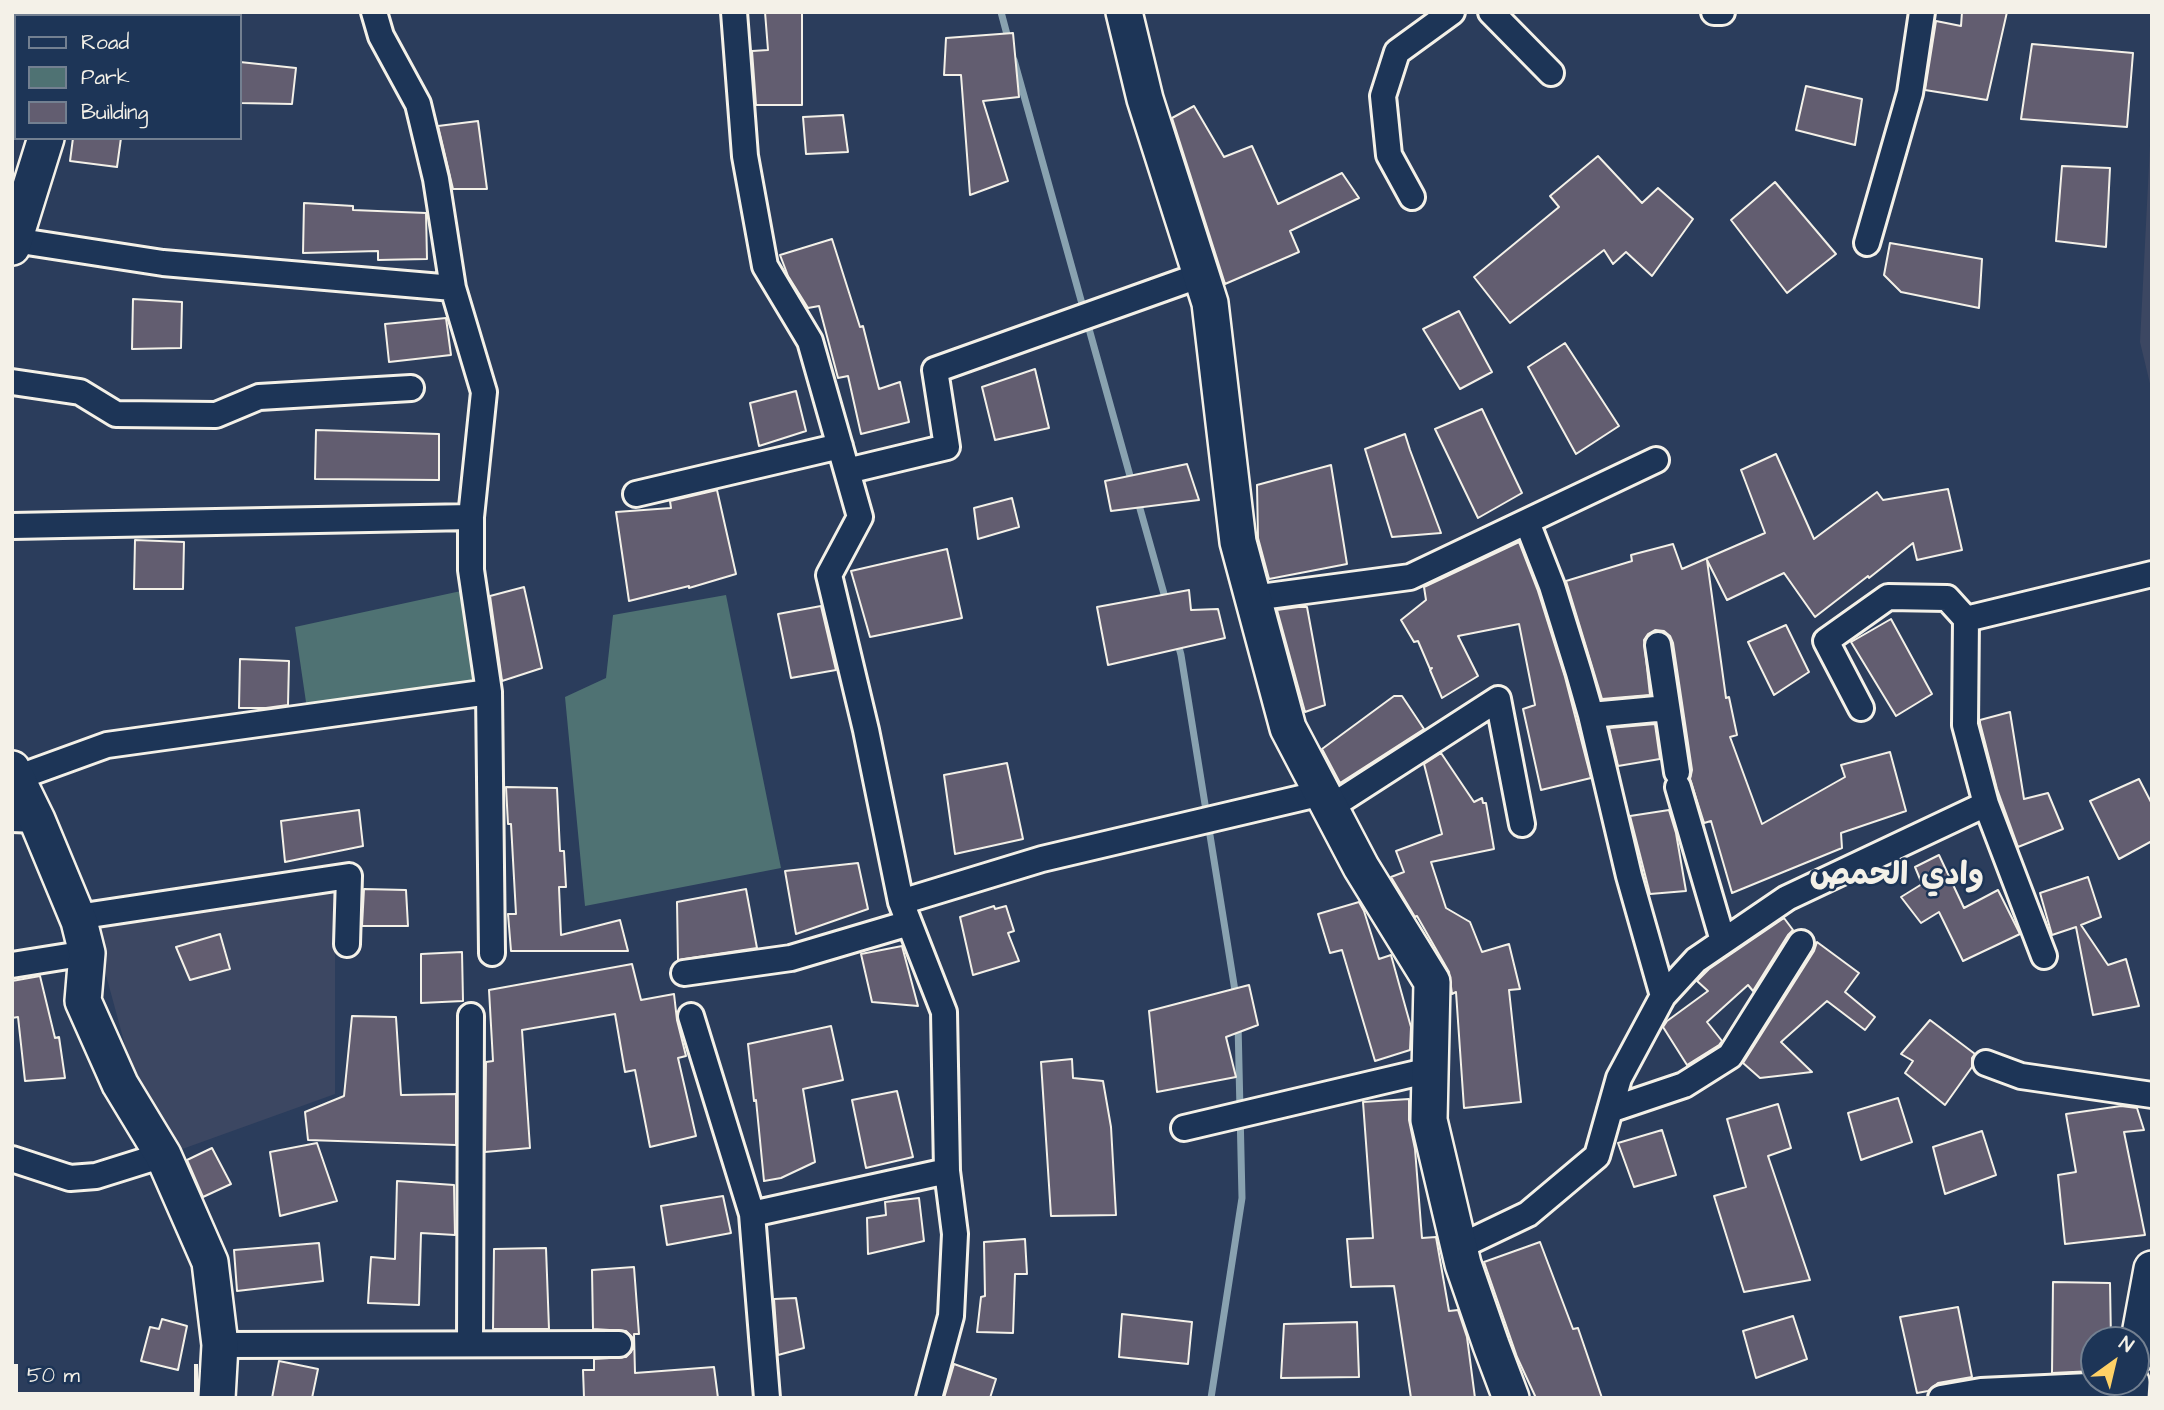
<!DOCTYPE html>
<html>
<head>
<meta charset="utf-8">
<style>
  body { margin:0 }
  #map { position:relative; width:2164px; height:1410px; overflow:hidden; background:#2b3d5c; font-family:"Architects Daughter",sans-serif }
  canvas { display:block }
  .frame { position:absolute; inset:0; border:14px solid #f4f1e8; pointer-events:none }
  .legend { position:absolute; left:14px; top:14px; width:228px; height:126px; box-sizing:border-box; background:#1d3557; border:2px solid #738091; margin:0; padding:9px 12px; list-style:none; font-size:21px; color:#f4f1e8 }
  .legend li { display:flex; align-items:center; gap:14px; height:35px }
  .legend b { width:35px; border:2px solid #738091 }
  .north { position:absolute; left:2080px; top:1326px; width:70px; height:70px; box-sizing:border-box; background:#1d3557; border:2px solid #738091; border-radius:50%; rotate:34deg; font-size:19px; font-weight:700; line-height:28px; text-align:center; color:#f4f1e8 }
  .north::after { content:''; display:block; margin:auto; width:24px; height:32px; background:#ffd166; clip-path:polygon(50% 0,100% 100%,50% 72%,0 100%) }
  .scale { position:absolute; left:14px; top:1364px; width:184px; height:32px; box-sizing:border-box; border:4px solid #f4f1e8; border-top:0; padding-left:9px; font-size:21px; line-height:24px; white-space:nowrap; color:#f4f1e8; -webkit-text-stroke:5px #1d3557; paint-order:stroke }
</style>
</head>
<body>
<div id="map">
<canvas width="2164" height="1410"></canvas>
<div class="frame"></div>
<ul class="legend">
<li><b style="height:9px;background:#1d3557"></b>Road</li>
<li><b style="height:19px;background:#4f7273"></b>Park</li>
<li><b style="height:19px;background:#625d70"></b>Building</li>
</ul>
<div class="north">N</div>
<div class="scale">50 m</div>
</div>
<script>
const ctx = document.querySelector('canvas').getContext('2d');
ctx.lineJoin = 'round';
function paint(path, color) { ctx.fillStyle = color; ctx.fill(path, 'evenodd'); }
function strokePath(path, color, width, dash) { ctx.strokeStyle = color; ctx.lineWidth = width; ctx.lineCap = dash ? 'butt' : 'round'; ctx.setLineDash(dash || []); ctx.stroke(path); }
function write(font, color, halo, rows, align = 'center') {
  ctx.font = font + ' "Architects Daughter","Playpen Sans Arabic",sans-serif'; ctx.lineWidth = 5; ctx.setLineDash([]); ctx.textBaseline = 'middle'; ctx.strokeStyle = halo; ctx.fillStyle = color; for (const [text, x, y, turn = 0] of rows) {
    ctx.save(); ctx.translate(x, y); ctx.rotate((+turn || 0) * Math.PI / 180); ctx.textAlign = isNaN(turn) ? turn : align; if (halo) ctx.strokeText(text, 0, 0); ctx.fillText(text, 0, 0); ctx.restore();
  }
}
paint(new Path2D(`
  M 2152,106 L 2152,392 L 2140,342 Z
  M 335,886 L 335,1094 L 174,1152 L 132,1071 L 93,927 Z`), '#3c4762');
paint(new Path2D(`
  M 461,591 L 478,685 L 307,709 L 295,627 Z
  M 726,595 L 781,868 L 585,906 L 565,697 L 606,678 L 613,615 Z`), '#4f7273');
strokePath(new Path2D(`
  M 1001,12 L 1009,42
  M 1014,60 L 1132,483
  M 1137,498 L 1166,601
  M 1177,640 L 1181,655 L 1236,997
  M 1211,1398 L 1242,1198 L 1238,1023`), '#89a2b0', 7);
const building = new Path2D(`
  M 765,12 L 802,12 L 802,105 L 756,105 L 752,51 L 768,50 Z
  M 1962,12 L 2007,12 L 1987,100 L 1925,90 L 1936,21 L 1961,26 Z
  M 1013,33 L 1019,97 L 983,101 L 1008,181 L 970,195 L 961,75 L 944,75 L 946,38 Z
  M 2032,44 L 2133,53 L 2127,127 L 2021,119 Z
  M 240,62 L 296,68 L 292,104 L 240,103 Z
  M 1806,86 L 1862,99 L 1855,145 L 1796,130 Z
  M 1194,106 L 1224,157 L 1252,146 L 1278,204 L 1342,173 L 1359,198 L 1290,231 L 1299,252 L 1225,284 L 1172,118 Z
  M 843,115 L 848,152 L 806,154 L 803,117 Z
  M 478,121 L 487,189 L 453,189 L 438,126 Z
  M 73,138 L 121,138 L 117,167 L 70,161 Z
  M 1598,156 L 1642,203 L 1658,188 L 1693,219 L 1652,276 L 1626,252 L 1613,264 L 1604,250 L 1510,323 L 1474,277 L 1559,207 L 1550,196 Z
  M 2062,166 L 2110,168 L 2106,247 L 2056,241 Z
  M 1775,182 L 1836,254 L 1787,293 L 1731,220 Z
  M 304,203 L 353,206 L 353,210 L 426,213 L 427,259 L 378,260 L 378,251 L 303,253 Z
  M 832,239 L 860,327 L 863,326 L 879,389 L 900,382 L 909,422 L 861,434 L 848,376 L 838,378 L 819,306 L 808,308 L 788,276 L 780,255 Z
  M 1890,243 L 1982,259 L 1979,308 L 1901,292 L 1884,275 Z
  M 133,299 L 182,302 L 181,348 L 132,349 Z
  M 1459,311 L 1492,372 L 1460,389 L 1423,329 Z
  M 446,318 L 451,355 L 389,362 L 385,324 Z
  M 1565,343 L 1619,426 L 1576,454 L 1528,367 Z
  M 1035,369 L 1049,428 L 995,440 L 982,387 Z
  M 796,391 L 806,431 L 759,446 L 750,403 Z
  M 1482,409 L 1522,493 L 1478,518 L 1435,429 Z
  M 316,430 L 439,434 L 439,480 L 315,479 Z
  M 1405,434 L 1410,450 L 1441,533 L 1392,537 L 1365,449 Z
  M 1776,454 L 1814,539 L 1877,492 L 1883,500 L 1948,489 L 1962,550 L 1917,560 L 1913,543 L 1869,578 L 1868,576 L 1815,617 L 1784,573 L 1727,600 L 1707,560 L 1726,698 L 1729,697 L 1737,735 L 1730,737 L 1762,824 L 1845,777 L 1841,765 L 1890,752 L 1906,811 L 1841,833 L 1842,848 L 1732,893 L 1711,821 L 1704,823 L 1690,779 L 1692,770 L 1673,643 L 1670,636 L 1664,631 L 1655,630 L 1648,634 L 1644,640 L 1650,695 L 1602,699 L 1566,581 L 1632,561 L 1631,555 L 1673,544 L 1682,569 L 1765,533 L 1741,470 Z
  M 1187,464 L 1199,500 L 1111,511 L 1105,481 Z
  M 1331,465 L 1347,564 L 1269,579 L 1258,538 L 1257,485 Z
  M 717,490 L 736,574 L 689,588 L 689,586 L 629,601 L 616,512 L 671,508 L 670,501 Z
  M 1012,498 L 1019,527 L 978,539 L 974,508 Z
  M 135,540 L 184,542 L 183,589 L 134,589 Z
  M 1519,542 L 1538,591 L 1565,677 L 1591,778 L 1541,790 L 1523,709 L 1535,705 L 1519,624 L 1458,636 L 1478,676 L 1442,698 L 1430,670 L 1432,668 L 1430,669 L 1418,641 L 1414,642 L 1401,620 L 1426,600 L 1424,587 Z
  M 947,549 L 962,618 L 870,637 L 851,571 Z
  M 524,587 L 542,668 L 502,681 L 490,596 Z
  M 1189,590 L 1191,610 L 1218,609 L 1225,638 L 1108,665 L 1097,607 Z
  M 821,606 L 836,670 L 791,678 L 778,614 Z
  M 1298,607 L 1307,607 L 1325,705 L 1305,712 L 1277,610 Z
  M 1891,619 L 1932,694 L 1896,716 L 1851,642 Z
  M 1786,625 L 1809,672 L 1774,695 L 1748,642 Z
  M 240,659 L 289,661 L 288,705 L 266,708 L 239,708 Z
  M 1394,696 L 1402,696 L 1424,729 L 1340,783 L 1322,749 Z
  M 2010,712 L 2024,799 L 2048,793 L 2063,829 L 2018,847 L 1997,789 L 1980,723 L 1980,720 Z
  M 1655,724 L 1660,759 L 1618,766 L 1609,728 Z
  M 1441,753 L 1474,802 L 1482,798 L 1483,803 L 1486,803 L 1494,849 L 1431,862 L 1446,908 L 1470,922 L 1482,952 L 1509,944 L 1520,989 L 1509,990 L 1521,1102 L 1464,1108 L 1456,992 L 1452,994 L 1449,972 L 1417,916 L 1415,917 L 1391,877 L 1404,872 L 1396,851 L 1442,834 L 1424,764 Z
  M 1007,763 L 1023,839 L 955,854 L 944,775 Z
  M 2139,779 L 2152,804 L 2152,841 L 2119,859 L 2090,801 Z
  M 506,787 L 557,788 L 560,851 L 564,851 L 566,887 L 559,887 L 561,935 L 620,920 L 628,951 L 511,951 L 508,914 L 516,914 L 511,824 L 508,824 Z
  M 359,810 L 363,846 L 285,862 L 281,821 Z
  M 1669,810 L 1676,833 L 1686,891 L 1650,894 L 1630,816 Z
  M 1939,855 L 1964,908 L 1998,890 L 2020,934 L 1963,961 L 1939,912 L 1921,923 L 1901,897 L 1922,884 L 1915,867 Z
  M 858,863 L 868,909 L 796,934 L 785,871 Z
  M 2088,877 L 2101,917 L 2081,925 L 2108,965 L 2126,959 L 2139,1006 L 2093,1015 L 2076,927 L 2052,935 L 2040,893 Z
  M 364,889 L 406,890 L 408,926 L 362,926 Z
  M 746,889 L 757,948 L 678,960 L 677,902 Z
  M 1359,902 L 1364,911 L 1379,959 L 1391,955 L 1411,1027 L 1410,1050 L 1375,1061 L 1342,950 L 1330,953 L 1318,914 Z
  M 994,906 L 995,909 L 1006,906 L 1014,931 L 1008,933 L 1019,961 L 973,975 L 960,917 Z
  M 1784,918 L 1793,930 L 1788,935 L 1753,991 L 1748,985 L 1707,1022 L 1722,1041 L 1719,1045 L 1687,1065 L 1663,1027 L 1667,1021 L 1708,991 L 1697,981 L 1709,969 Z
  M 220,934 L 230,969 L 190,980 L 176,947 Z
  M 1817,942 L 1859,973 L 1845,992 L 1875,1017 L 1865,1030 L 1827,1001 L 1781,1042 L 1812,1072 L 1760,1078 L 1743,1063 L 1814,951 Z
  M 902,946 L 918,1006 L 872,1002 L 861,954 Z
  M 462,952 L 463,1001 L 421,1003 L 421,954 Z
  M 632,964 L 641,1000 L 674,994 L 677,1020 L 686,1056 L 678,1058 L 696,1136 L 650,1147 L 635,1070 L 625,1072 L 615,1014 L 522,1030 L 530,1148 L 485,1152 L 486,1062 L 493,1061 L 489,990 Z
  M 40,976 L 55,1038 L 59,1037 L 65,1078 L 25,1081 L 18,1017 L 12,1018 L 12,981 Z
  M 1249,985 L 1258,1025 L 1226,1037 L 1236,1077 L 1157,1092 L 1149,1011 Z
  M 352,1016 L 396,1017 L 401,1095 L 456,1094 L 456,1145 L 308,1140 L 305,1112 L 344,1096 Z
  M 1930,1020 L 1975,1054 L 1972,1058 L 1972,1067 L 1945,1105 L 1905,1073 L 1913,1061 L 1901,1054 Z
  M 831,1026 L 843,1080 L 803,1089 L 815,1162 L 781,1178 L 764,1181 L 756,1100 L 754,1101 L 748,1044 Z
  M 1072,1059 L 1073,1078 L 1103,1081 L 1111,1127 L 1116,1215 L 1051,1216 L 1041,1062 Z
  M 897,1091 L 913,1157 L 866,1168 L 852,1100 Z
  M 1898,1098 L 1912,1142 L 1861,1160 L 1848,1113 Z
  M 1409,1099 L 1409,1120 L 1415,1149 L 1422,1238 L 1436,1237 L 1449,1311 L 1458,1310 L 1467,1337 L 1475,1398 L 1411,1398 L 1394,1286 L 1351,1287 L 1347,1239 L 1373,1238 L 1363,1102 Z
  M 1778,1104 L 1791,1148 L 1768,1156 L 1810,1280 L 1744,1292 L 1714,1196 L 1746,1187 L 1727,1119 Z
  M 2121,1106 L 2137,1108 L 2144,1130 L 2124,1132 L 2145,1235 L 2065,1244 L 2058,1175 L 2076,1172 L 2066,1114 Z
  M 1662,1130 L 1676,1175 L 1634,1187 L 1618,1143 Z
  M 1982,1131 L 1996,1175 L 1945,1194 L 1933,1147 Z
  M 317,1143 L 337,1201 L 280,1216 L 270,1152 Z
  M 212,1148 L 231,1184 L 203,1197 L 187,1160 Z
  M 397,1181 L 454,1185 L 455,1235 L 421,1233 L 419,1305 L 368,1303 L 371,1257 L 395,1259 Z
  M 723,1196 L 731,1233 L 667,1245 L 661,1206 Z
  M 919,1198 L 924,1241 L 868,1254 L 867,1218 L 886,1215 L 885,1202 Z
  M 1025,1239 L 1027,1274 L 1015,1274 L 1013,1333 L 977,1332 L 981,1297 L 985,1296 L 984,1242 Z
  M 1540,1242 L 1573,1329 L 1578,1328 L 1602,1398 L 1536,1398 L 1517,1357 L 1484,1262 Z
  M 319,1243 L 323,1281 L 237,1291 L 234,1250 Z
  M 546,1248 L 549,1329 L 493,1329 L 494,1249 Z
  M 634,1267 L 639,1334 L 634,1334 L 635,1373 L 714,1367 L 718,1398 L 584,1398 L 583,1370 L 594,1370 L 594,1359 L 626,1357 L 631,1352 L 634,1345 L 632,1337 L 626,1331 L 593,1329 L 592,1270 Z
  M 2053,1282 L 2110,1283 L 2111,1340 L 2094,1340 L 2094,1371 L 2052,1373 Z
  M 796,1298 L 804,1348 L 778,1355 L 774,1299 Z
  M 1958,1307 L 1972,1377 L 1938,1383 L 1928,1391 L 1917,1393 L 1900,1317 Z
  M 1122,1314 L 1192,1322 L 1188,1364 L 1119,1357 Z
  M 1793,1316 L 1807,1359 L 1756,1378 L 1743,1331 Z
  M 162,1319 L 187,1326 L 178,1370 L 141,1361 L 150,1327 L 159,1329 Z
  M 1357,1322 L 1359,1377 L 1281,1378 L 1284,1324 Z
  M 279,1361 L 318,1369 L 312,1398 L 272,1398 Z
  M 954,1364 L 996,1379 L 990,1398 L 944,1398 Z`);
paint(building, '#625d70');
strokePath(building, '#f4f1e8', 2);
const street = new Path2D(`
  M 374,12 L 381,36 L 418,104 L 436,179 L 453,288
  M 734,12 L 745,156 L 765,266 L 810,341 L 860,517 L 829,575 L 866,730 L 901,902 L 944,1012 L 947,1171 L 955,1234 L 951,1316 L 929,1398
  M 1491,12 L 1551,73
  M 1714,12 L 1722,12
  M 1412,197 L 1389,155 L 1383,96 L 1397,52 L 1452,12
  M 14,240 L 163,263 L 453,288 L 484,392 L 471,517 L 471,570 L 489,692
  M 1867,243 L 1910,93 L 1922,12
  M 12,382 L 80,392 L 116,414 L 216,415 L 259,397 L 411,388
  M 847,471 L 947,447 L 935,370 L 1201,275
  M 636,494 L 840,446
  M 1527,522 L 1552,586 L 1579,673 L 1591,715 L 1629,876 L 1663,996
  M 12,526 L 471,517
  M 1253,598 L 1410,577 L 1656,460
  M 1966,619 L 2152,574
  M 1658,645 L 1677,772
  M 1861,708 L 1826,641 L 1888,597 L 1947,598 L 1966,619 L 1965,725 L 1986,804 L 2044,956
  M 1591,715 L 1667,708
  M 20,784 L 30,773 L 107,745 L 489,692 L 492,953
  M 1678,787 L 1723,941
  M 1329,808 L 1498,699 L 1522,824
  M 12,819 L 37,820
  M 901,902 L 1042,859 L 1322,793
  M 77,917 L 349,876 L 347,944
  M 12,965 L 87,953
  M 684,973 L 791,958 L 909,923
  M 691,1016 L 752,1214 L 767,1398
  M 1986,1063 L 2021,1076 L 2152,1095
  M 1610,1110 L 1684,1085 L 1730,1056 L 1801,943
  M 1184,1128 L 1430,1070
  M 12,1159 L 70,1178 L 96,1176 L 163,1155
  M 752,1214 L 947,1171
  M 1459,1247 L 1528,1214 L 1597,1156 L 1619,1078 L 1663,996 L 1696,960 L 1787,898 L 1986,804
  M 470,1344 L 471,1016
  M 220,1345 L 619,1344
  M 1941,1398 L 1981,1391 L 2131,1384`);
const secondary = new Path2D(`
  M 1124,12 L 1145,99 L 1210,303 L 1238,542 L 1288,728 L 1361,867 L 1432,982 L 1429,1120 L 1463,1264 L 1491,1345 L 1511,1398
  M 66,16 L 67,12
  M 12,247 L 46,138
  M 12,769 L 37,820 L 79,921 L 87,953 L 83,1001 L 120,1084 L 163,1155 L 210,1262 L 220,1345 L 217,1398
  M 2136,1356 L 2152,1269
  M 2130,1398 L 2131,1382`);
strokePath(street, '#f4f1e8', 30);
strokePath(secondary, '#f4f1e8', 40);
strokePath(street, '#1d3557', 24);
strokePath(secondary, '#1d3557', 35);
write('bold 32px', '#f4f1e8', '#1d3557', [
  ["وادي الحمص",1897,877]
]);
</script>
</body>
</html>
